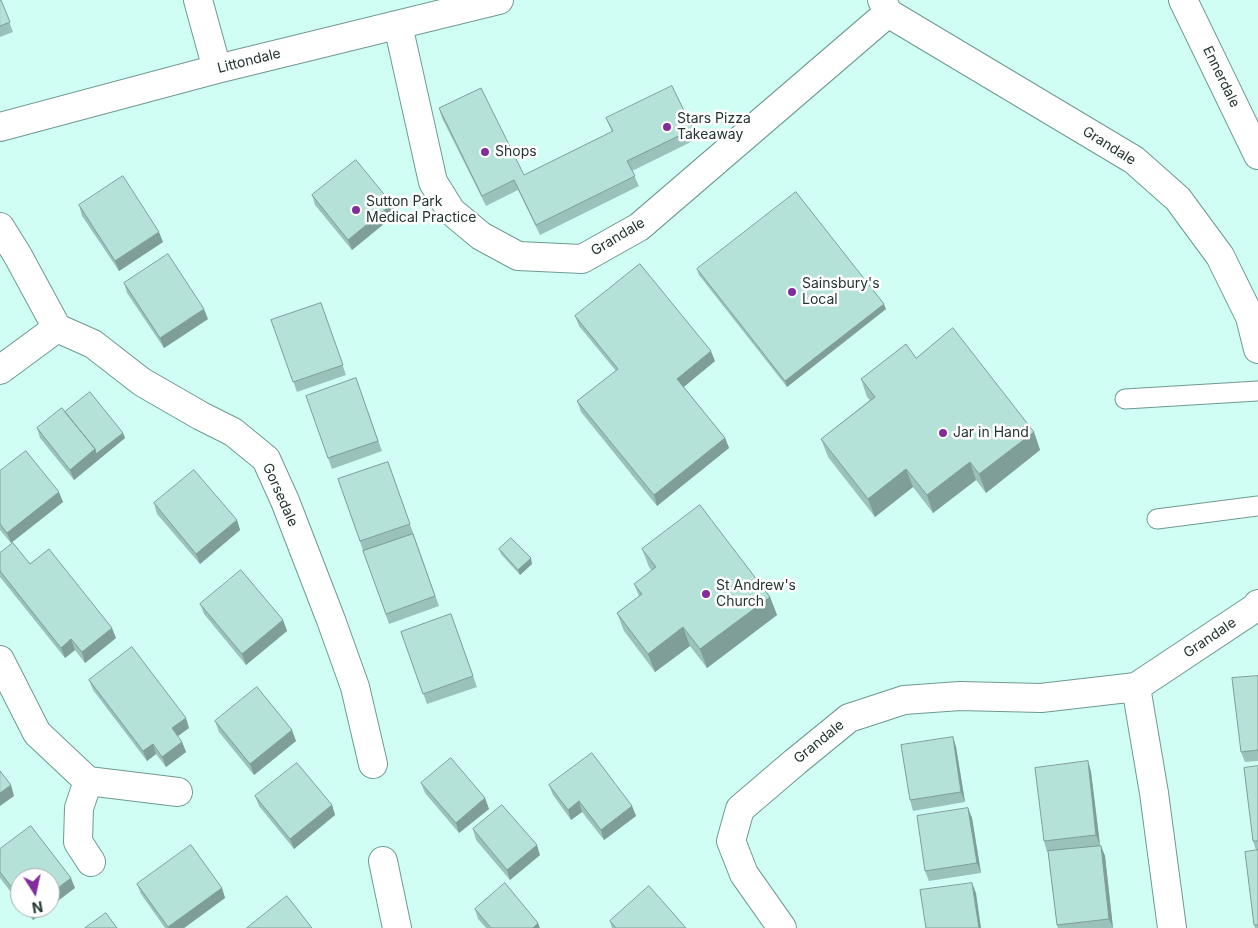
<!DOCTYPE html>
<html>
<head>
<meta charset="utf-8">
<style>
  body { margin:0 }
  #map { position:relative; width:1258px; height:928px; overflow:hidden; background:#d0fef5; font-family:Inter,sans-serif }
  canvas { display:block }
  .north { position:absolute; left:10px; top:868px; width:50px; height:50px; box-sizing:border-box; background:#fff; border:1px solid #a7aead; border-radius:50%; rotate:170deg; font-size:14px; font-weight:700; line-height:20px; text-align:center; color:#233532 }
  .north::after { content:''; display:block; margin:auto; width:18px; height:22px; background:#822d9b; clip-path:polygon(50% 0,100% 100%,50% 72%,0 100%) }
</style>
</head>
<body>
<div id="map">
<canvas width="1258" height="928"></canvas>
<div class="north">N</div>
</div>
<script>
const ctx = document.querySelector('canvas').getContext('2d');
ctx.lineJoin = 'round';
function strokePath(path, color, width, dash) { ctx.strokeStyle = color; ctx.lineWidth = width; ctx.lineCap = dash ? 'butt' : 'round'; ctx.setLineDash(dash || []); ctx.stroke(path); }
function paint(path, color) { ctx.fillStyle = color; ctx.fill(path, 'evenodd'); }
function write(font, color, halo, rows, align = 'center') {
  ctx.font = font + ' Inter,sans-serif'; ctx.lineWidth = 5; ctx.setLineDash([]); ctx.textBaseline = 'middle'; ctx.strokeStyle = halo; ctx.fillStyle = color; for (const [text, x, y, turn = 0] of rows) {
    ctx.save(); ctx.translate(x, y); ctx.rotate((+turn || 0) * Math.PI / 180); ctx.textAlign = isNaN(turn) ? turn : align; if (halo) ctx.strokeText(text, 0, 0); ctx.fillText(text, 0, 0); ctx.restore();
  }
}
const service = new Path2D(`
  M 1125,399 L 1258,391
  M 1157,519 L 1258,506`);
const minor = new Path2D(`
  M 198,0 L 217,69
  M 882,0 L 888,13 L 1134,160 L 1178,199 L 1220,256 L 1250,317 L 1258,349
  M 1183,0 L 1258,155
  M 398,25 L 433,182 L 451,211 L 481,236 L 518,256 L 582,259 L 639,227 L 888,13
  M 0,127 L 217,69 L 499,0
  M 0,227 L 18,256 L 57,328 L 93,344 L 142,382 L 201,416 L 233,432 L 266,459 L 285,501 L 331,620 L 355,687 L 373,764
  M 0,370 L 57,328
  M 0,660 L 37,733 L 88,781 L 178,792
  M 1136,687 L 1154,793 L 1172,928
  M 88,781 L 79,808 L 78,842 L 91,862
  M 383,861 L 397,928
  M 782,928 L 744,874 L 731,841 L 740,809 L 795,762 L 849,718 L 904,700 L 960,696 L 1041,698 L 1136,687 L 1255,608 L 1258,604`);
strokePath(service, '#6e9991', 21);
strokePath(minor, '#6e9991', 30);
strokePath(service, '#fff', 19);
strokePath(minor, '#fff', 28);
paint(new Path2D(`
  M 0,0 L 1,0 L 13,32 L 0,37 Z
  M 439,108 L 524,175 L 612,132 L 606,118 L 693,129 L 697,139 L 632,171 L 639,186 L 540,235 L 518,190 L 486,206 L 442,118 Z
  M 312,195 L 396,214 L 352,250 L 315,205 Z
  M 79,205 L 163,242 L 119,271 L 82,216 Z
  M 697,269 L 886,309 L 787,387 L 699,275 Z
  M 124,283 L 208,319 L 164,348 L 127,293 Z
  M 321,303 L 346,375 L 297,392 L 271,320 Z
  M 575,316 L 715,361 L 684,387 L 725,438 L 729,448 L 657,506 L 581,412 L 577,401 L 616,371 L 579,326 Z
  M 916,358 L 1034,432 L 1040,450 L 986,493 L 976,480 L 933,513 L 913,487 L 875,517 L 828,457 L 821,439 L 870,400 L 867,397 L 861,379 Z
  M 356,378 L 382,451 L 332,469 L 306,396 Z
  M 65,412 L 123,433 L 125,438 L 74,480 L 40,438 L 37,428 Z
  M 388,462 L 439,606 L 389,624 L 338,479 Z
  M 0,471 L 63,502 L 11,543 L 0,530 Z
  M 154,503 L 237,520 L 240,530 L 200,564 L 157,514 Z
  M 499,549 L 532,564 L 520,575 L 501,554 Z
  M 642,549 L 770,597 L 777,615 L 707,668 L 690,646 L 655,672 L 624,631 L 617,613 L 639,596 L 634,584 L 652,571 L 649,567 Z
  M 0,553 L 30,564 L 116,638 L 85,663 L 75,650 L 65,658 L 0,577 Z
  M 200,604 L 283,620 L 287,631 L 246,665 L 204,614 Z
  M 451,614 L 477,687 L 427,704 L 401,632 Z
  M 1258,676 L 1258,761 L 1245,762 L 1241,752 Z
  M 89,680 L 189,728 L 178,736 L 182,742 L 186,752 L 166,767 L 156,754 L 147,761 L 93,690 Z
  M 215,721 L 296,741 L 254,775 L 219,732 Z
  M 953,737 L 956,747 L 965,802 L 913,811 L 910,800 Z
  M 1088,761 L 1091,772 L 1100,845 L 1105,856 L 1113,928 L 1058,928 L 1057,925 L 1048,852 L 1047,852 L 1044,841 Z
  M 1258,766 L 1258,928 L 1255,928 L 1254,925 L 1256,850 L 1253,841 Z
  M 421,783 L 485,798 L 489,809 L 459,833 L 425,793 Z
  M 549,785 L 632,806 L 636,816 L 604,840 L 582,812 L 571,820 L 553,795 Z
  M 255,796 L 332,805 L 335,815 L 294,849 L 259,806 Z
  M 968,808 L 972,818 L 981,873 L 929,881 L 925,871 Z
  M 473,829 L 540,855 L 510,880 L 476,840 Z
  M 0,849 L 75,888 L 20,878 L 20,904 L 0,878 Z
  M 137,884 L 222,888 L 225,898 L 184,928 L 165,928 L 141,894 Z
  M 23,908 L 49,908 L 33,920 Z
  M 475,909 L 540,928 L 486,928 L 478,919 Z
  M 610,921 L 686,928 L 612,928 Z`), '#9bc2ba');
paint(new Path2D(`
  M 392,204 L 396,214 L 352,250 L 348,240 Z
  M 159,232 L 163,242 L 119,271 L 115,261 Z
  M 884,304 L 886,309 L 787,387 L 785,381 Z
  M 204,309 L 208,319 L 164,348 L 160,338 Z
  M 711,351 L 715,361 L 681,389 L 677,379 Z
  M 1034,432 L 1040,450 L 986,493 L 979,474 Z
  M 123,433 L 125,438 L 74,480 L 70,470 L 95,449 Z
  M 725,438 L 729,448 L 657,506 L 654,495 Z
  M 970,462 L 976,480 L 933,513 L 927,495 Z
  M 906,469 L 913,487 L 875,517 L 868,499 Z
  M 59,492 L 63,502 L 11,543 L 7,533 Z
  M 237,520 L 240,530 L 200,564 L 196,554 Z
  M 531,558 L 532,564 L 520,575 L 518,570 Z
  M 770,597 L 777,615 L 707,668 L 700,649 Z
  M 283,620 L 287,631 L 246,665 L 242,654 Z
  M 683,627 L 690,646 L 655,672 L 648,654 Z
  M 112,628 L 116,638 L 85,663 L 82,652 Z
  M 71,639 L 75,650 L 65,658 L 61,648 Z
  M 186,718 L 189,728 L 175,738 L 172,728 Z
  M 292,730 L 296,741 L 254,775 L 250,764 Z
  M 953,737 L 956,747 L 965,802 L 961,792 Z
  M 182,742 L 186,752 L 166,767 L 162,757 Z
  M 153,744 L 156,754 L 147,761 L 143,751 Z
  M 1088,761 L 1091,772 L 1100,845 L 1096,835 Z
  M 11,785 L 14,796 L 0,806 L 0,793 Z
  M 485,798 L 489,809 L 459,833 L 456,823 Z
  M 579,801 L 582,812 L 571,820 L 568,810 Z
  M 332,805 L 335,815 L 294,849 L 290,839 Z
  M 632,806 L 636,816 L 604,840 L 601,830 Z
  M 968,808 L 972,818 L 981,873 L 977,863 Z
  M 537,845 L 540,855 L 510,880 L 507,870 Z
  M 1101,846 L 1105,856 L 1113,928 L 1109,919 Z
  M 71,878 L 75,888 L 50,907 L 50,894 Z
  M 972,883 L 976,893 L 981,928 L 979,928 Z
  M 222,888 L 225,898 L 184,928 L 169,928 L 168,927 Z
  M 32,908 L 49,908 L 33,920 L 29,910 Z
  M 538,923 L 540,928 L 533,928 Z`), '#7e9e97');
const building = new Path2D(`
  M 0,0 L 1,0 L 10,22 L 0,26 Z
  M 672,86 L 693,129 L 627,161 L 635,176 L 536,225 L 514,180 L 482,196 L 439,108 L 481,88 L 524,175 L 613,131 L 606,118 Z
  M 356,160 L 392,204 L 348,240 L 312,195 Z
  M 123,176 L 159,232 L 115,261 L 79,205 Z
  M 796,192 L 884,304 L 785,381 L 697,269 Z
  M 168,254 L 204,309 L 160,338 L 124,283 Z
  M 640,264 L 711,351 L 677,379 L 725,438 L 654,495 L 577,401 L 618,369 L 575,316 Z
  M 321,303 L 343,365 L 293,382 L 271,320 Z
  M 953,328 L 1034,432 L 979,474 L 970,462 L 927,495 L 906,469 L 868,499 L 821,439 L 875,397 L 861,379 L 906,344 L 916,358 Z
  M 356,378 L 378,441 L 328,458 L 306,396 Z
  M 90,392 L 123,433 L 96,454 L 95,449 L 65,412 Z
  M 62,408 L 95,449 L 70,470 L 37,428 Z
  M 26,451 L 59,492 L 7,533 L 0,524 L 0,471 Z
  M 388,462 L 410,524 L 360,541 L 338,479 Z
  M 194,470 L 237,520 L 196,554 L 154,503 Z
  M 700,505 L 770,597 L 700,649 L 683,627 L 648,654 L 617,613 L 642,594 L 634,584 L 656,567 L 642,549 Z
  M 413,534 L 435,596 L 386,614 L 363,551 Z
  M 511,538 L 531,558 L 518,570 L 499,549 Z
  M 13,543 L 30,564 L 49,549 L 112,628 L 82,652 L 71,639 L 61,648 L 0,571 L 0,553 Z
  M 241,570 L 283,620 L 242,654 L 200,604 Z
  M 451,614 L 473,676 L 423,694 L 401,632 Z
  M 132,647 L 186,718 L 172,728 L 182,742 L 162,757 L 153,744 L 143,751 L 89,680 Z
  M 1258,676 L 1258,750 L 1241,752 L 1232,678 Z
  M 257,687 L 292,730 L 250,764 L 215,721 Z
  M 953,737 L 961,792 L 910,800 L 901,745 Z
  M 592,753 L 632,806 L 601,830 L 579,801 L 568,810 L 549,785 Z
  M 451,758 L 485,798 L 456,823 L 421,783 Z
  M 1088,761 L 1096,835 L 1044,841 L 1035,768 Z
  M 297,763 L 332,805 L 290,839 L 255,796 Z
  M 1258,766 L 1258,841 L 1253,841 L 1244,768 Z
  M 0,771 L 11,785 L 0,793 Z
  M 502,805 L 537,845 L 507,870 L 473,829 Z
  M 968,808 L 977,863 L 925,871 L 917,816 Z
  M 31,826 L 71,878 L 50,894 L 50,878 L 20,878 L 20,898 L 0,872 L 0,849 Z
  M 191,845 L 222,888 L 168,927 L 137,884 Z
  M 1101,846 L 1109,919 L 1057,925 L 1048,851 Z
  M 1258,850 L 1258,925 L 1254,925 L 1245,852 Z
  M 505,883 L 538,923 L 533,928 L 491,928 L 475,909 Z
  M 972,883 L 979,928 L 926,928 L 920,890 Z
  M 649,886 L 686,928 L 616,928 L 610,921 Z
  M 287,896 L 312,928 L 247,928 Z
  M 106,913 L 117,928 L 85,928 Z`);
paint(building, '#b4e2d8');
strokePath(building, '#7e9e97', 1);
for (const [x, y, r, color] of [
  [667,127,5,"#822d9b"],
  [485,152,5,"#822d9b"],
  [356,210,5,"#822d9b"],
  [792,292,5,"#822d9b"],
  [943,433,5,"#822d9b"],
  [706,594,5,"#822d9b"]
]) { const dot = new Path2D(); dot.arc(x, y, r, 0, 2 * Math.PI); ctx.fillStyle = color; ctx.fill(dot); strokePath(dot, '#fff', 2); }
write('14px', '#233532', '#fff', [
  ["Littondale",249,61,-14],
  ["Ennerdale",1221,77,64],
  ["Grandale",1109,146,32],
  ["Grandale",618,237,-31],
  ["Gorsedale",280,495,66],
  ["Grandale",1210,638,-34],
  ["Grandale",819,742,-39]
]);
write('14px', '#233532', '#fff', [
  ["Stars Pizza",677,119],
  ["Takeaway",677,135],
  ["Shops",495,152],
  ["Sutton Park",366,202],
  ["Medical Practice",366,218],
  ["Sainsbury's",802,284],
  ["Local",802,300],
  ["Jar in Hand",953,433],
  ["St Andrew's",716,586],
  ["Church",716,602]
], 'left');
</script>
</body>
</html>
